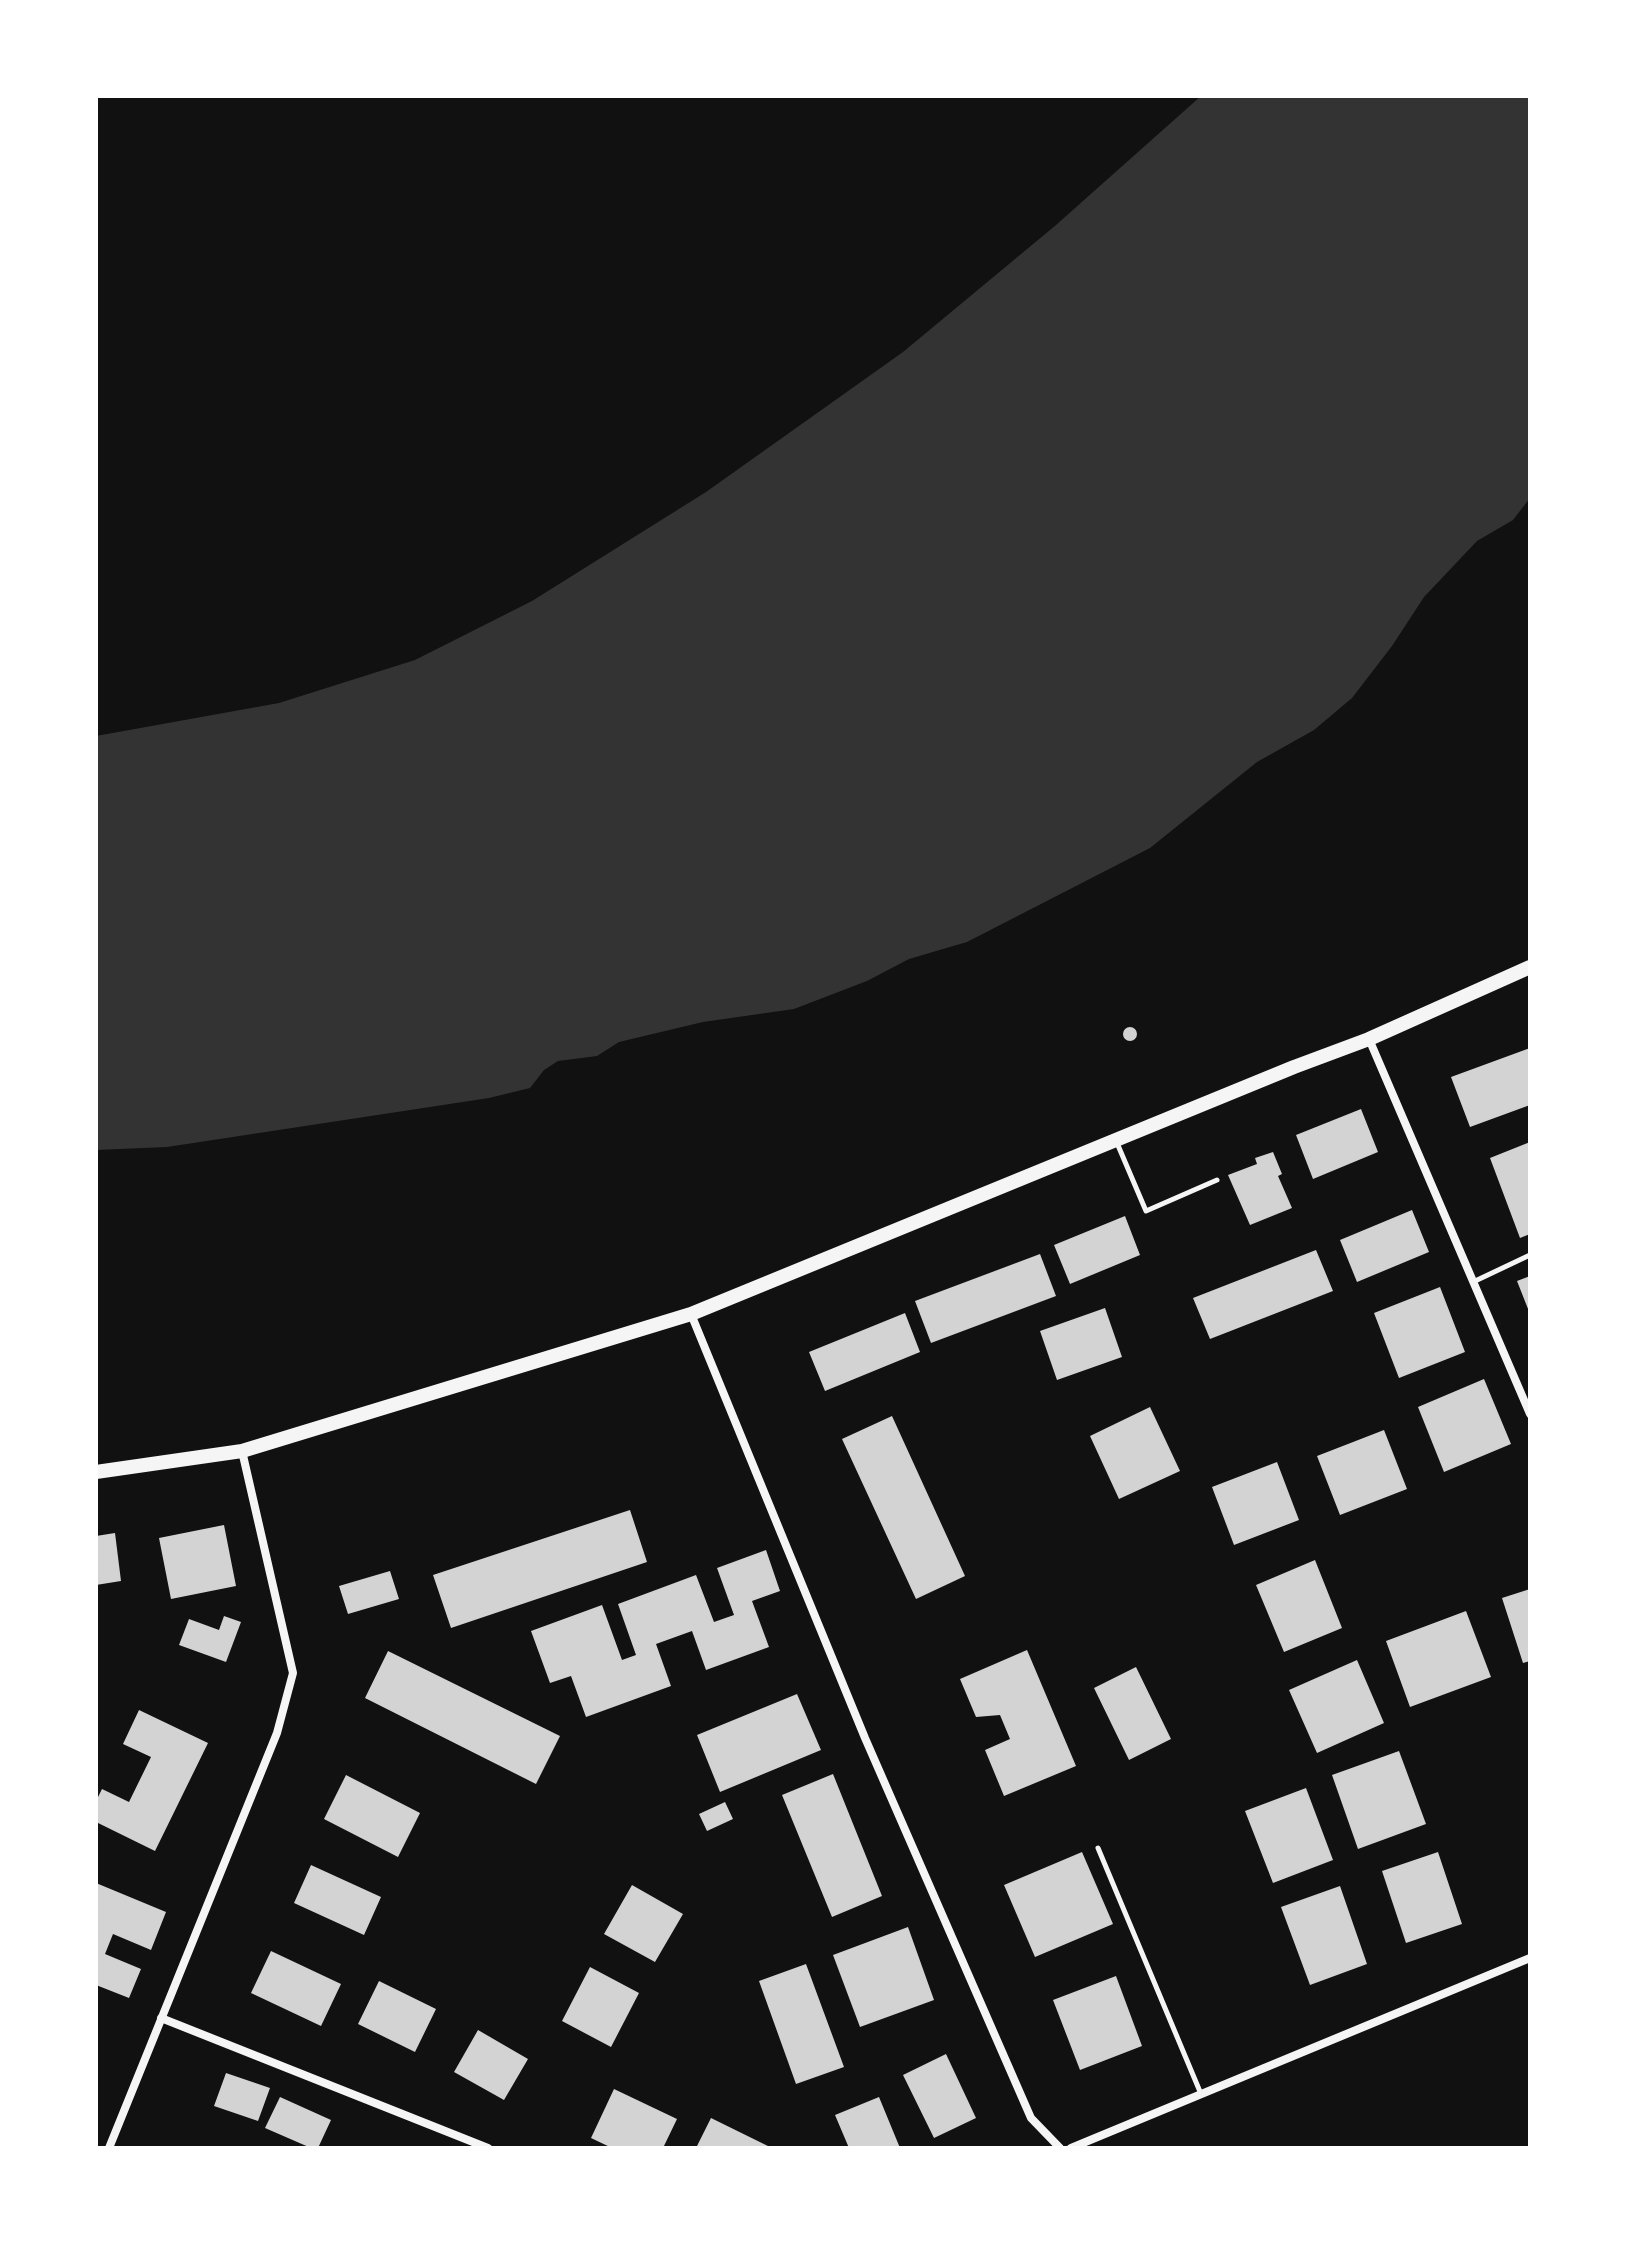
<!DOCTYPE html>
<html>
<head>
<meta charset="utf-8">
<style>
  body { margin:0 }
  #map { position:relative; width:1626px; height:2244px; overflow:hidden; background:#111; font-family:Arial,sans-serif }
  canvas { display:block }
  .frame { position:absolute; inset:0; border:98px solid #fff; pointer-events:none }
</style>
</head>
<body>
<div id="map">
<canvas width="1626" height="2244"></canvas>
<div class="frame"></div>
</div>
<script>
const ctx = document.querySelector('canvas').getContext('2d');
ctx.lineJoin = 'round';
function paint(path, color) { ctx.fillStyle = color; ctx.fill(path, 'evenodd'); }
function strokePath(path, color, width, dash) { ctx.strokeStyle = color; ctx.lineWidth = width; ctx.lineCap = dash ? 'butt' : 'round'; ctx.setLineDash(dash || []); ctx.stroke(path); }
paint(new Path2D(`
  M 1201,96 L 1530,96 L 1530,498 L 1513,520 L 1477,541 L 1424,597 L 1392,646 L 1352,698 L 1314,730 L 1257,762 L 1150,848 L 967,942 L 909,959 L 867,981 L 794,1009 L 703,1022 L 619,1042 L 597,1056 L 558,1061 L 544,1070 L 530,1088 L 489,1098 L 167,1147 L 96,1150 L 96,736 L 279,703 L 415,660 L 532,601 L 706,492 L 903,352 L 1056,225 Z`), '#333');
paint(new Path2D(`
  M1123 1034a7 7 0 1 1 14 0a7 7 0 1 1-14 0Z
  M 1530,1048 L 1530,1105 L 1470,1127 L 1451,1077 Z
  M 1361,1109 L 1378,1152 L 1313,1179 L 1296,1135 Z
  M 1530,1142 L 1530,1234 L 1520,1238 L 1490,1158 Z
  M 1273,1152 L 1282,1174 L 1278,1176 L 1292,1208 L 1250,1225 L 1228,1175 L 1257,1164 L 1255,1158 Z
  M 1412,1210 L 1429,1252 L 1357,1282 L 1340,1240 Z
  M 1125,1216 L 1140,1255 L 1070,1284 L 1054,1245 Z
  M 1316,1250 L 1333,1291 L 1210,1339 L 1193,1298 Z
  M 1040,1254 L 1056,1296 L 931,1343 L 915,1301 Z
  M 1530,1276 L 1530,1314 L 1517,1281 Z
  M 1440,1287 L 1465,1352 L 1399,1378 L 1374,1313 Z
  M 1105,1308 L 1122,1357 L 1057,1380 L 1040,1331 Z
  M 905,1313 L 920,1352 L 825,1391 L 809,1352 Z
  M 1484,1379 L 1511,1444 L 1444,1472 L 1418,1407 Z
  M 1150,1407 L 1180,1471 L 1119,1499 L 1090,1436 Z
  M 892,1416 L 965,1576 L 916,1599 L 842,1439 Z
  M 1384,1430 L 1407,1489 L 1340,1515 L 1317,1456 Z
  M 1277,1462 L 1299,1520 L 1234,1545 L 1212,1487 Z
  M 630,1510 L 647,1562 L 451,1628 L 433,1575 Z
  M 224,1525 L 236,1586 L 171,1599 L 159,1538 Z
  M 115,1533 L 121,1581 L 96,1585 L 96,1536 Z
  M 766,1550 L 780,1591 L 752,1601 L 769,1647 L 706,1670 L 692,1631 L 656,1644 L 671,1686 L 586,1717 L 571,1676 L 550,1683 L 531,1631 L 602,1605 L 622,1660 L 636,1655 L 618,1604 L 696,1575 L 714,1622 L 734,1615 L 717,1568 Z
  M 1315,1560 L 1342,1628 L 1284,1652 L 1256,1585 Z
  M 390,1571 L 399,1599 L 348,1614 L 339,1586 Z
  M 1530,1589 L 1530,1661 L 1523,1663 L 1502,1598 Z
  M 1466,1611 L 1491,1677 L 1410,1707 L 1386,1641 Z
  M 224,1616 L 241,1622 L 226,1662 L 179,1645 L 189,1619 L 219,1630 Z
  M 1027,1650 L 1076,1766 L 1004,1796 L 985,1750 L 1010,1739 L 1000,1715 L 976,1717 L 960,1679 Z
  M 388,1651 L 560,1736 L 536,1784 L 365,1698 Z
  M 1357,1660 L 1384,1723 L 1317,1753 L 1289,1690 Z
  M 1136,1667 L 1171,1739 L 1129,1760 L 1094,1688 Z
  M 797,1694 L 821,1750 L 720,1792 L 697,1735 Z
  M 139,1710 L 208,1743 L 155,1851 L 96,1822 L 96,1801 L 102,1789 L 129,1802 L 151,1757 L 123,1744 Z
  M 1399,1751 L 1426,1824 L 1358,1849 L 1332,1775 Z
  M 833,1774 L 882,1896 L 832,1917 L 782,1795 Z
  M 346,1775 L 420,1813 L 398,1857 L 324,1819 Z
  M 1306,1788 L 1333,1860 L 1273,1883 L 1245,1811 Z
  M 725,1802 L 733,1819 L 707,1831 L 699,1814 Z
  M 1082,1852 L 1113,1924 L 1035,1957 L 1004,1885 Z
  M 1438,1852 L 1462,1924 L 1406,1943 L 1382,1871 Z
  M 311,1865 L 381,1897 L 364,1935 L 294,1903 Z
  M 96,1883 L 166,1912 L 151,1950 L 113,1934 L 105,1954 L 141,1969 L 129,1998 L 96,1985 Z
  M 632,1885 L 683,1914 L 655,1962 L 604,1934 Z
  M 1340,1886 L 1367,1964 L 1310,1985 L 1281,1907 Z
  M 908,1927 L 934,2000 L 860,2027 L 833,1955 Z
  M 271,1951 L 341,1984 L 321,2026 L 251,1993 Z
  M 806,1964 L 844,2067 L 796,2084 L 759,1981 Z
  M 590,1967 L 639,1993 L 611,2047 L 562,2021 Z
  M 1116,1976 L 1142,2046 L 1080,2070 L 1053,2000 Z
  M 379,1981 L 436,2009 L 415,2052 L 358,2024 Z
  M 478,2030 L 528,2059 L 504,2100 L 454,2072 Z
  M 946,2054 L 976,2118 L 934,2138 L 903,2075 Z
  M 226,2073 L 270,2088 L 258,2121 L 214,2106 Z
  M 614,2089 L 677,2119 L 663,2148 L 612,2148 L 591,2138 Z
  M 280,2097 L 331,2120 L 318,2148 L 311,2148 L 265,2128 Z
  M 879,2097 L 900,2148 L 849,2148 L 835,2115 Z
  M 711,2118 L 772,2148 L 696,2148 Z`), '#d3d3d3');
strokePath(new Path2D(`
  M 1117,1143 L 1146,1211 L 1217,1180
  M 1473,1282 L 1530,1255
  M 1098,1848 L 1201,2094`), '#f5f5f5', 5);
strokePath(new Path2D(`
  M 1369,1039 L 1530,1414
  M 691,1314 L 865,1738 L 1031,2118 L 1060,2148
  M 161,2018 L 488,2148
  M 109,2148 L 277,1733 L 293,1673 L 242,1451
  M 1071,2148 L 1530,1958`), '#f5f5f5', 8);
strokePath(new Path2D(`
  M 96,1472 L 242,1451 L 691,1314 L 1294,1067 L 1369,1039 L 1530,967`), '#f5f5f5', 14);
</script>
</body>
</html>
